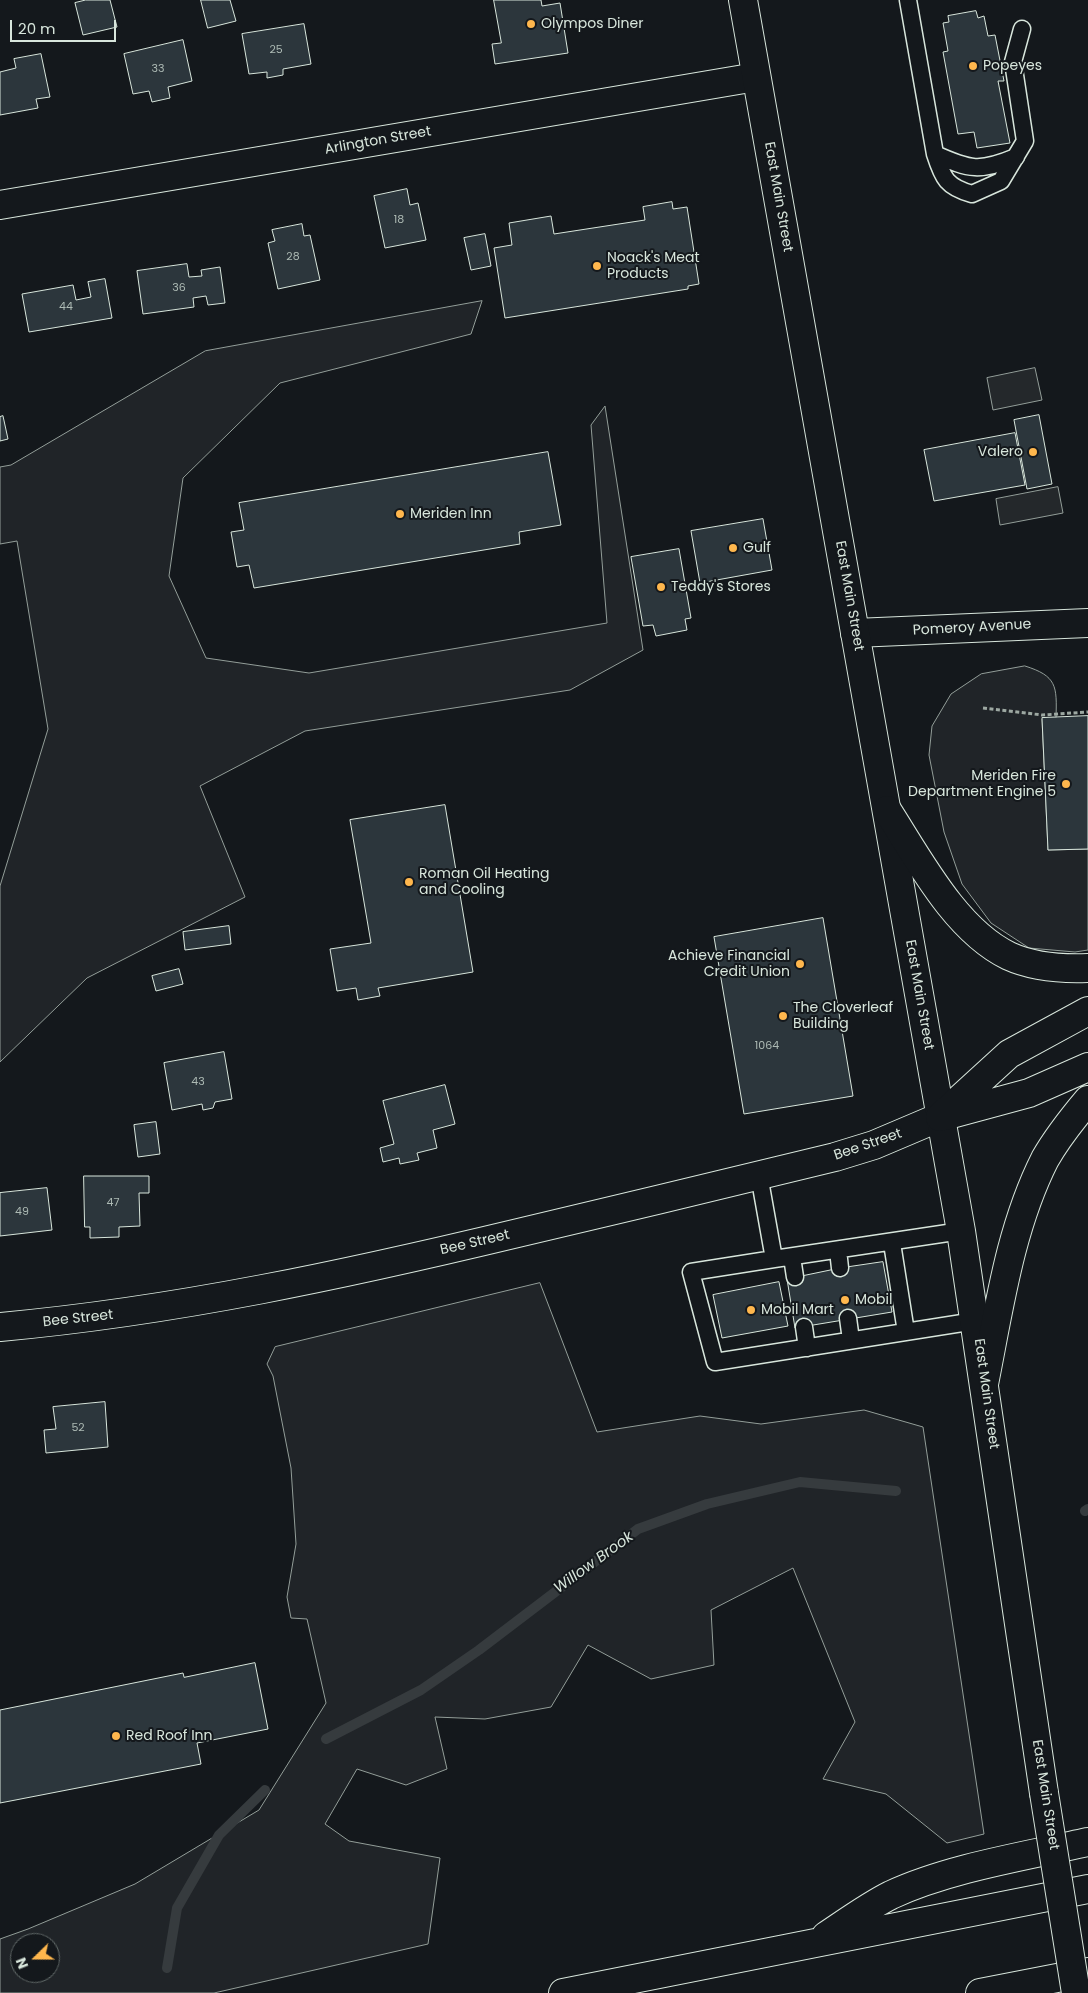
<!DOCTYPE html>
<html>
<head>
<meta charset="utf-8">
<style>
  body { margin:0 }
  #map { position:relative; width:1088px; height:1993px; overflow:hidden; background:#14181c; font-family:Poppins,sans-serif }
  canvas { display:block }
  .north { position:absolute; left:10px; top:1933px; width:50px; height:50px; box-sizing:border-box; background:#14181c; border:1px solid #626a69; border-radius:50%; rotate:248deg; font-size:14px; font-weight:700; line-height:20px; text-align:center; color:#d8e6dc }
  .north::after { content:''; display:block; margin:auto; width:18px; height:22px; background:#ffb74d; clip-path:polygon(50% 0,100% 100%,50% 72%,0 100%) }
  .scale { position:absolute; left:10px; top:20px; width:106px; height:22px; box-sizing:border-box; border:2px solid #d8e6dc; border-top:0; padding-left:6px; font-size:15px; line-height:18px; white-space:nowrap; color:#d8e6dc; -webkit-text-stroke:4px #14181c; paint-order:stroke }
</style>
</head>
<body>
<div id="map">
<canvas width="1088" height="1993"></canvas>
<div class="north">N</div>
<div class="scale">20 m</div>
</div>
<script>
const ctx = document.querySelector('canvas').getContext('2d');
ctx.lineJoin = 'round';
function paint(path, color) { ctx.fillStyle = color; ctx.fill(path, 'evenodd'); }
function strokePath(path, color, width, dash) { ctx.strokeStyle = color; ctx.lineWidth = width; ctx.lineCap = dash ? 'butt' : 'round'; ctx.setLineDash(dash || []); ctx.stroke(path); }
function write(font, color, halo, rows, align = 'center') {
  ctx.font = font + ' Poppins,sans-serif'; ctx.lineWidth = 4; ctx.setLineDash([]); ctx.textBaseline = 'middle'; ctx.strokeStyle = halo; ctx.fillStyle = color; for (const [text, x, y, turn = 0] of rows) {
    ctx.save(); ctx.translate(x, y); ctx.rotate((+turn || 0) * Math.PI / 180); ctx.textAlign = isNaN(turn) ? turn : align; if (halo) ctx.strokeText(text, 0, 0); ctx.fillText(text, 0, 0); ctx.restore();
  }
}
const green = new Path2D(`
  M 482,301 L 471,334 L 280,383 L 183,478 L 169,576 L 206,658 L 309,673 L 607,623 L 591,425 L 605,406 L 643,650 L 570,690 L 305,731 L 200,786 L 245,897 L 87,978 L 0,1062 L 0,886 L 48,729 L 17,541 L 0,544 L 0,467 L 11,465 L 205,351 Z
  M 1025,666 C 1057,676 1057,686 1056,718 L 1042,719 L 1048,850 L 1088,849 L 1088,950 L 1075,952 L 1029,948 L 991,923 L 962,884 L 944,832 L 929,755 L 932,726 L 951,694 L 981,674 Z
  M 540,1283 L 597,1432 L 700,1416 L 761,1424 L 864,1410 L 923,1427 L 984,1834 L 947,1843 L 886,1794 L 823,1779 L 855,1722 L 793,1568 L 711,1610 L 714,1665 L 651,1679 L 588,1645 L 551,1707 L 485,1719 L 435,1717 L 447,1769 L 406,1785 L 357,1769 L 325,1824 L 349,1841 L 440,1858 L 428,1944 L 214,1993 L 0,1993 L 0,1939 L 28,1929 L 135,1884 L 259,1810 L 326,1703 L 307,1619 L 291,1618 L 287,1597 L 296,1544 L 291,1468 L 273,1376 L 267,1364 L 275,1347 ZM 20,1943 L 50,1943 L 50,1973 L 20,1973 Z`);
paint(green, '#202428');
strokePath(green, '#939e99', 1);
const parking = new Path2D(`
  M 1035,368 L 1042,400 L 993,410 L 987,378 Z
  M 1058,487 L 1063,513 L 1000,525 L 996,499 Z`);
paint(parking, '#24282b');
strokePath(parking, '#939e99', 1);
strokePath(new Path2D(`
  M 1085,1511 L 1088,1509
  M 326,1739 L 421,1690 L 479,1650 L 638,1529 L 707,1504 L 800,1482 L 896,1491
  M 167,1968 L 177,1908 L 219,1835 L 265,1790`), '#363b3e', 10);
const building = new Path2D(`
  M 86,0 L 110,0 L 117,27 L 83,35 L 75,3 Z
  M 201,0 L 230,0 L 236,21 L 208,28 Z
  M 494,0 L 541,0 L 542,6 L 560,3 L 568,53 L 495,64 L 492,44 L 501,43 Z
  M 976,11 L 978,18 L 984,16 L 988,36 L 995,35 L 1004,81 L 998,81 L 1010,143 L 977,148 L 974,132 L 958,134 L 943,52 L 948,51 L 943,23 L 949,22 L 948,16 Z
  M 304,24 L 311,64 L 283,69 L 283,75 L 267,78 L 267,72 L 249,74 L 242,34 Z
  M 183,40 L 192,81 L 168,87 L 170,98 L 152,102 L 149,91 L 133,94 L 124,54 Z
  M 41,54 L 50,97 L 36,99 L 38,108 L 0,115 L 0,72 L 16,68 L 14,59 Z
  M 407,189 L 410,205 L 418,203 L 426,240 L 385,248 L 374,196 Z
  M 672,202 L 673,209 L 687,207 L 699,284 L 688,286 L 688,289 L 505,318 L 494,248 L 512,245 L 509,223 L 551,216 L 554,234 L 645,220 L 643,207 Z
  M 302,224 L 304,236 L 310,235 L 320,280 L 278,289 L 268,243 L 275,241 L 272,230 Z
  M 485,234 L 491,266 L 471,270 L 464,238 Z
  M 187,264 L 189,277 L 202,276 L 201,270 L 220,267 L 225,303 L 208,305 L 206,296 L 193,298 L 194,307 L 143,314 L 137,271 Z
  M 105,279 L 112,318 L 29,332 L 22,294 L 73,285 L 76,300 L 91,297 L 88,282 Z
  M 1039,415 L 1052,484 L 1027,489 L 1014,420 Z
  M 3,416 L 8,439 L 0,441 L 0,417 Z
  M 1015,433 L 1025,485 L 934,501 L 924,450 Z
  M 548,452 L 561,525 L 519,532 L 520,544 L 254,588 L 249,565 L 237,567 L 231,532 L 244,530 L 239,503 Z
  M 763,519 L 772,570 L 700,583 L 691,531 Z
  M 679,549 L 691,618 L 685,619 L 687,630 L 656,636 L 653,625 L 643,626 L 631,557 Z
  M 1088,716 L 1088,849 L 1048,850 L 1042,718 Z
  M 445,805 L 473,972 L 378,988 L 380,996 L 358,1000 L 356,988 L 337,991 L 330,949 L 371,943 L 350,820 Z
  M 823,918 L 853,1096 L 744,1114 L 714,937 Z
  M 229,926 L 231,944 L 185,950 L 183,932 Z
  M 179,969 L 183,984 L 156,991 L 152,976 Z
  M 224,1052 L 232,1099 L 215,1102 L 213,1108 L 203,1110 L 202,1104 L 172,1110 L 164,1063 Z
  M 445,1085 L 455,1124 L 433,1130 L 437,1148 L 417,1153 L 419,1160 L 400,1164 L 399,1158 L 383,1162 L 380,1148 L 394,1144 L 383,1101 Z
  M 156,1122 L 160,1154 L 138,1157 L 134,1125 Z
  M 84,1176 L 149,1176 L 149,1193 L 139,1193 L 140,1226 L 119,1227 L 119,1237 L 90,1238 L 90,1227 L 85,1227 Z
  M 47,1188 L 52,1230 L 0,1236 L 0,1193 Z
  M 883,1262 L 892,1312 L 795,1328 L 787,1279 L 840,1268 Z
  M 779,1282 L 788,1326 L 722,1338 L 713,1295 Z
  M 105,1402 L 108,1447 L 46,1453 L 44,1430 L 56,1429 L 53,1407 Z
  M 255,1663 L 268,1729 L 197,1743 L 201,1764 L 0,1803 L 0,1710 L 183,1673 L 184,1677 Z`);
paint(building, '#2c363c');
strokePath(building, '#d8e6dc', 1);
const service = new Path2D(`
  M 908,0 L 935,154 C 943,179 947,187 972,194 L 1001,181 L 1025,141 L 1013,62 L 1022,29
  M 935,154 C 970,170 980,172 1016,157
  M 759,1175 L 774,1259 L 691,1272 L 715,1362 L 975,1321
  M 892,1243 L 906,1332
  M 838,1250 L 840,1268
  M 792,1257 L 795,1277
  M 774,1259 L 961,1231
  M 848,1318 L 851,1340
  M 804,1327 L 807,1348`);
const minor = new Path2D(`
  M 0,205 L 756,77`);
const tertiary = new Path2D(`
  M 0,1327 C 176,1311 347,1274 518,1233 C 624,1208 729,1183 835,1157 L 874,1145 L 940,1117`);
const secondary = new Path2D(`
  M 855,633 L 1088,623`);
const primary = new Path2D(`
  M 743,0 L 961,1231 L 1044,1793`);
const motorway = new Path2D(`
  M 887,810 C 918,858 955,930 1009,956 C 1033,967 1062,969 1088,968
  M 944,1116 L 1029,1093 L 1088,1067
  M 940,1117 L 1009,1054 L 1088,1011
  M 984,1384 C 999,1309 1010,1228 1045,1159 C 1057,1138 1072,1119 1088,1100
  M 826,1936 C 847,1922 869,1906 891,1895 C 949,1868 1026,1856 1088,1842
  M 563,1993 L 1088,1889
  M 980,1993 L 1088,1972`);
strokePath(service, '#d8e6dc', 19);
strokePath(minor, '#d8e6dc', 30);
strokePath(tertiary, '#d8e6dc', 30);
strokePath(secondary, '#d8e6dc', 30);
strokePath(primary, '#d8e6dc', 30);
strokePath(motorway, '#d8e6dc', 30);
strokePath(new Path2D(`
  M 983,708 L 1042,715 L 1088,712`), '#9da8a2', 3, [4, 2.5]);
strokePath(service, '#14181c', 16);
strokePath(minor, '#14181c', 28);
strokePath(tertiary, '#14181c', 28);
strokePath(secondary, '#14181c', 28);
strokePath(primary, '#14181c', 28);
strokePath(motorway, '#14181c', 28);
const primaryBridge = new Path2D(`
  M 1044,1793 L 1076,1993`);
strokePath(primaryBridge, '#d8e6dc', 30, []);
strokePath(primaryBridge, '#14181c', 28);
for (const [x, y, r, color] of [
  [531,24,5,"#ffb74d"],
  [973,66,5,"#ffb74d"],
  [597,266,5,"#ffb74d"],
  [1033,452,5,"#ffb74d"],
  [400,514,5,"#ffb74d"],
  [733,548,5,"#ffb74d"],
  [661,587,5,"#ffb74d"],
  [1066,784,5,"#ffb74d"],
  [409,882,5,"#ffb74d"],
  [800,964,5,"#ffb74d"],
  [783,1016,5,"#ffb74d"],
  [845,1300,5,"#ffb74d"],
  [751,1310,5,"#ffb74d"],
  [116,1736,5,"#ffb74d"]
]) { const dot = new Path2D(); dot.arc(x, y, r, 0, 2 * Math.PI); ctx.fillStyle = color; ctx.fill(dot); strokePath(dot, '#14181c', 2); }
write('11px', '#adbab4', null, [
  ["25",276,50],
  ["33",158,69],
  ["18",399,220],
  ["28",293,257],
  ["36",179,288],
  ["44",66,307],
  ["1064",767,1046],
  ["43",198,1082],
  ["47",113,1203],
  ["49",22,1212],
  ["52",78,1428]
]);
write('14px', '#d8e6dc', '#14181c', [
  ["Olympos Diner",541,24],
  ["Popeyes",983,66],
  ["Noack's Meat",607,258],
  ["Products",607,274],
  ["Valero",1023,452,"right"],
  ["Meriden Inn",410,514],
  ["Gulf",743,548],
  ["Teddy's Stores",671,587],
  ["Meriden Fire",1056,776,"right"],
  ["Department Engine 5",1056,792,"right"],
  ["Roman Oil Heating",419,874],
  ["and Cooling",419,890],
  ["Achieve Financial",790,956,"right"],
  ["Credit Union",790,972,"right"],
  ["The Cloverleaf",793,1008],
  ["Building",793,1024],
  ["Mobil",855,1300],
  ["Mobil Mart",761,1310],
  ["Red Roof Inn",126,1736]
], 'left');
write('14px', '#d8e6dc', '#14181c', [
  ["Arlington Street",378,141,-10],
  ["East Main Street",778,197,80],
  ["East Main Street",849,596,80],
  ["Pomeroy Avenue",972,628,-3],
  ["East Main Street",919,995,80],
  ["Bee Street",868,1145,-19],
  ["Bee Street",475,1243,-13],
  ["Bee Street",78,1319,-6],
  ["East Main Street",986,1394,82],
  ["East Main Street",1045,1795,81]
]);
write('italic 15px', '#d8e6dc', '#14181c', [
  ["Willow Brook",594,1563,-36]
]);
</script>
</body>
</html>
